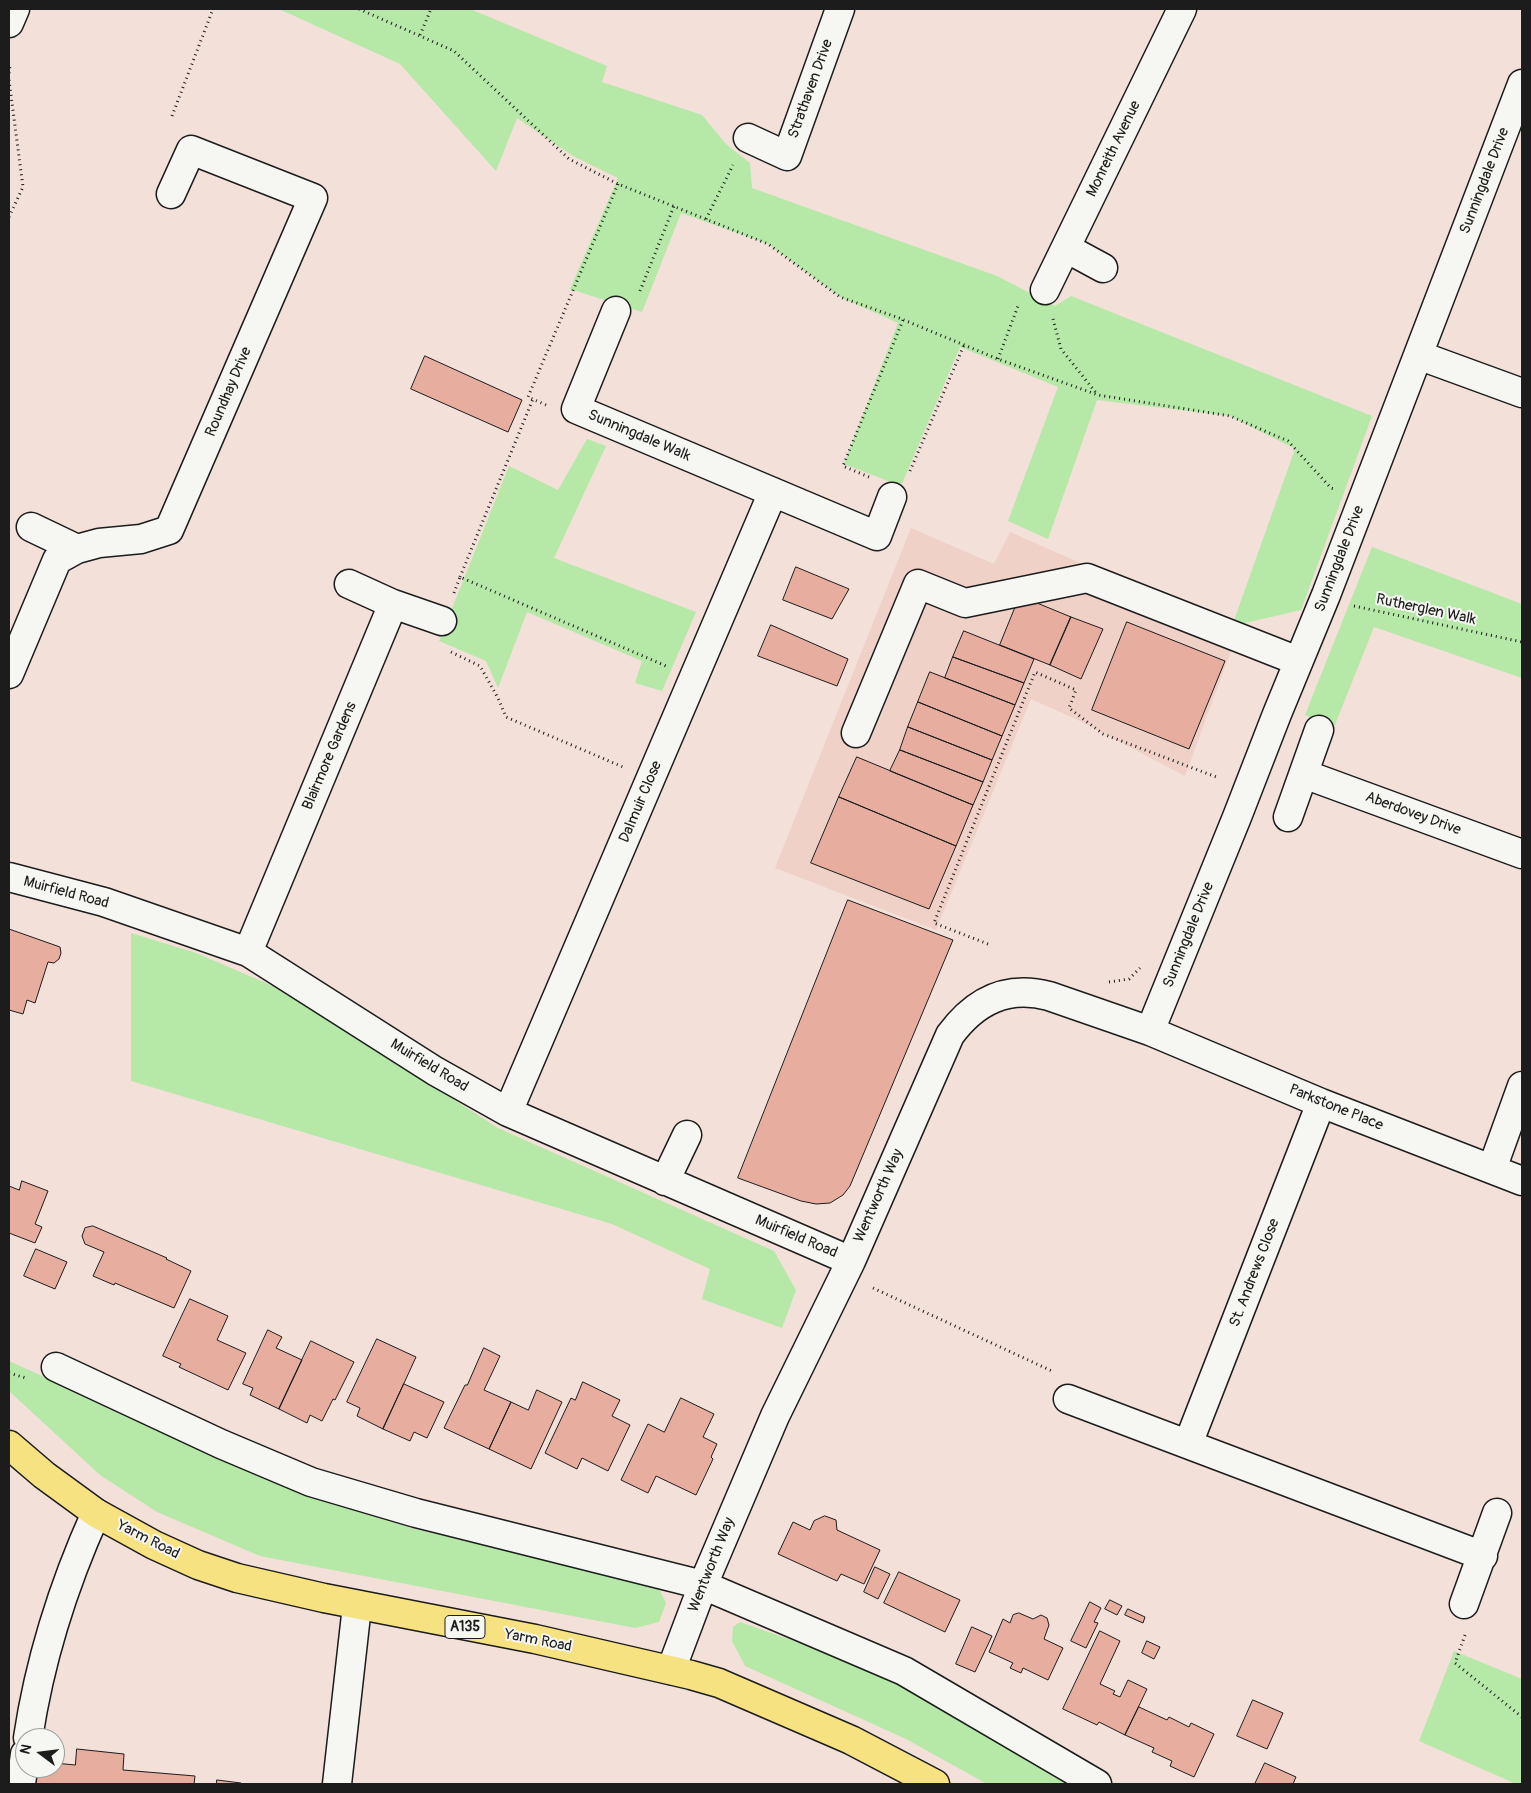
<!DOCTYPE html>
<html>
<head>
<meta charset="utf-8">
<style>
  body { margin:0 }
  #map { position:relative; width:1531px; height:1793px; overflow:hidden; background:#f2e0d9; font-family:Pangolin,sans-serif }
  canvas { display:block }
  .frame { position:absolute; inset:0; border:10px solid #1c1c1c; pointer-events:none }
  .north { position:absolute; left:15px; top:1728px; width:50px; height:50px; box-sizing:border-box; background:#f6f6f2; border:1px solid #9f9f9c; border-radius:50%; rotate:285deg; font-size:14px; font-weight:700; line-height:20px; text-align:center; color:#1c1c1c }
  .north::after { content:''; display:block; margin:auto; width:18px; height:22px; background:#1c1c1c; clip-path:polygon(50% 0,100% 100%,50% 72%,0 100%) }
</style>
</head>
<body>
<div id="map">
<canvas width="1531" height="1793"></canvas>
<div class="frame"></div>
<div class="north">N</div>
</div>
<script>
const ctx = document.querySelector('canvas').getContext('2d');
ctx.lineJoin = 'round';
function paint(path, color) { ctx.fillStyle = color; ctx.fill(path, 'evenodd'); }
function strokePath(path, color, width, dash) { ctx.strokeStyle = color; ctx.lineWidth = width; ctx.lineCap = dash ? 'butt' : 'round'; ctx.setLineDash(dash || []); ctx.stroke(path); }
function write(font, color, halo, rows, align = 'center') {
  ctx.font = font + ' Pangolin,sans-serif'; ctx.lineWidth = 4; ctx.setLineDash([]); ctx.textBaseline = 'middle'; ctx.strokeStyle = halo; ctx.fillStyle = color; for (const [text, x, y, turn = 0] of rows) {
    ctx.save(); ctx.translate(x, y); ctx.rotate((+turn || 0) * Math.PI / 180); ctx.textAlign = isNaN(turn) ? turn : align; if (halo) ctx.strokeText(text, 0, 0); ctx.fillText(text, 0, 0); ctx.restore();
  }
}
paint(new Path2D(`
  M 911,528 L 994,564 L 1010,532 L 1135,587 L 1239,629 L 1185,776 L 1078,720 L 1031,699 L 936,930 L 775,868 Z`), '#efd1c8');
paint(new Path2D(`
  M 279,9 L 470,9 L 607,66 L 602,82 L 702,115 L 726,144 L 750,163 L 752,188 L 997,276 L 1055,306 L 1071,296 L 1372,416 L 1301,610 L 1232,626 L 1295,449 L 1230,416 L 1097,400 L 1048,539 L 1008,521 L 1058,387 L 960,347 L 901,486 L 844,464 L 898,323 L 840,297 L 768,244 L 681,213 L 642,312 L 570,289 L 618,178 L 573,156 L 517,118 L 496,171 L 400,64 Z
  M 587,439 L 606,446 L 554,558 L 696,612 L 662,691 L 635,683 L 642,661 L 527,612 L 498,688 L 486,661 L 439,641 L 509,466 L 558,490 Z
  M 1372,547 L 1522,604 L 1522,678 L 1374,627 L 1334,727 L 1305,715 Z
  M 131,933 L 196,953 L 287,992 L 498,1128 L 774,1251 L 796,1290 L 782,1328 L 702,1299 L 710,1269 L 612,1224 L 131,1081 Z
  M 9,1361 L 270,1479 L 329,1502 L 411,1528 L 658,1587 L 666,1603 L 659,1622 L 635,1628 L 260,1556 L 157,1512 L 100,1475 L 9,1391 Z
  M 740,1622 L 814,1648 L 903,1686 L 1070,1784 L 987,1784 L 906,1739 L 745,1666 L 732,1641 L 733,1627 Z
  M 1454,1651 L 1522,1679 L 1522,1784 L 1516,1784 L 1419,1741 Z`), '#b6e8a8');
const building = new Path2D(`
  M 425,356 L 522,400 L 508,432 L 411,389 Z
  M 796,567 L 849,589 L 832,619 L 783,600 Z
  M 1020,596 L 1071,617 L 1050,665 L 1000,645 Z
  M 1071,617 L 1103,629 L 1081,679 L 1050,665 Z
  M 1127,622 L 1225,661 L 1189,749 L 1092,710 Z
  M 771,625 L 848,659 L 837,686 L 758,656 Z
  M 964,631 L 1034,659 L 1024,683 L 953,657 Z
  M 953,657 L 1024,683 L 1015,705 L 945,678 Z
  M 930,672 L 1015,705 L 1002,736 L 918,702 Z
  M 918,702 L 1002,736 L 992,760 L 908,727 Z
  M 908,727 L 992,760 L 983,782 L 900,750 Z
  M 900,750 L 983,782 L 973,805 L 890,771 Z
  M 857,757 L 973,805 L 956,846 L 839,797 Z
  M 839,797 L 956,846 L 929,909 L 811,863 Z
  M 848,900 L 953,940 L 850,1186 L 843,1195 L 830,1203 L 816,1204 L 801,1201 L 738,1178 Z
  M 9,929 L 60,947 L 61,953 L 59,959 L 54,963 L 48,962 L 35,1003 L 27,1000 L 23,1014 L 9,1010 Z
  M 22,1181 L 48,1191 L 35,1224 L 42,1227 L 35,1243 L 9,1233 L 9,1186 L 19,1190 Z
  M 93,1226 L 167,1258 L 166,1259 L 191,1271 L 174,1308 L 115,1283 L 114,1285 L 93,1276 L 104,1252 L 85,1244 L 82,1236 L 85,1228 Z
  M 36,1249 L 67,1262 L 55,1289 L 24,1276 Z
  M 190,1299 L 228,1316 L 217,1340 L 246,1353 L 228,1390 L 179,1367 L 181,1364 L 163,1356 Z
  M 268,1330 L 282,1337 L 276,1348 L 302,1360 L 279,1409 L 250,1395 L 253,1388 L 243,1384 Z
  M 377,1339 L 416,1357 L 383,1429 L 357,1416 L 360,1408 L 347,1402 Z
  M 311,1341 L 354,1362 L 335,1400 L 333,1399 L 322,1421 L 310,1415 L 307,1423 L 279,1409 Z
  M 484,1348 L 500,1356 L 484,1390 L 511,1402 L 489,1449 L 444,1428 L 465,1385 L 467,1385 Z
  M 583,1382 L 620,1400 L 612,1416 L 630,1425 L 608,1471 L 582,1458 L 577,1469 L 545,1453 L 571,1398 L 575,1400 Z
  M 404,1384 L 444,1402 L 427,1438 L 414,1432 L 410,1441 L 383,1429 Z
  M 537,1390 L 562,1402 L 531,1469 L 489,1449 L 511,1402 L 528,1410 Z
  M 681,1398 L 714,1414 L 703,1437 L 717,1444 L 711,1457 L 713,1459 L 696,1495 L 656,1476 L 648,1493 L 621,1480 L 648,1424 L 664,1432 Z
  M 825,1516 L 836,1520 L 837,1530 L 880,1550 L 864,1584 L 841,1574 L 837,1581 L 778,1554 L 793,1522 L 810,1530 L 814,1521 Z
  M 875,1567 L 890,1574 L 878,1599 L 864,1592 Z
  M 899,1572 L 960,1600 L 945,1632 L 884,1603 Z
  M 1110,1600 L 1122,1606 L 1117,1615 L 1105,1609 Z
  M 1090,1602 L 1101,1608 L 1094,1622 L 1098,1623 L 1086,1648 L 1071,1641 Z
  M 1128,1609 L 1145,1617 L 1143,1623 L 1125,1615 Z
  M 1019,1613 L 1033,1619 L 1041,1615 L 1047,1618 L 1049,1625 L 1044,1639 L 1063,1648 L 1048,1680 L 1023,1668 L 1021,1673 L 1010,1668 L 1013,1663 L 989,1652 L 1003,1619 L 1010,1623 L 1013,1615 Z
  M 972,1627 L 992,1636 L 975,1672 L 956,1664 Z
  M 1100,1631 L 1120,1641 L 1100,1684 L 1115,1691 L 1113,1694 L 1120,1697 L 1128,1680 L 1147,1689 L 1125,1735 L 1099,1722 L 1097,1725 L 1063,1709 Z
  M 1147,1641 L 1160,1647 L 1154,1659 L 1142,1653 Z
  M 1253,1700 L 1283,1713 L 1267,1749 L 1237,1736 Z
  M 1139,1707 L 1167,1720 L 1169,1717 L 1189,1727 L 1191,1723 L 1214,1734 L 1194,1777 L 1170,1766 L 1172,1761 L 1152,1752 L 1154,1748 L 1125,1735 Z
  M 77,1749 L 124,1754 L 123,1770 L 195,1776 L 194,1784 L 35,1784 L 37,1768 L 55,1768 L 55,1763 L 75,1765 Z
  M 1265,1763 L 1296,1777 L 1293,1784 L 1255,1784 Z
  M 217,1780 L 241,1783 L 241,1784 L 217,1784 Z`);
paint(building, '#e7aea0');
strokePath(building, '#1c1c1c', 1);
const minor = new Path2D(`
  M 9,23 L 15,9
  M 748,138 L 787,156 L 840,9
  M 1066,248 L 1103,268
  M 1045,290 L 1182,9
  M 616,311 L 576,409 L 877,536 L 892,497
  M 1418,355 L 1522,393
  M 31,527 L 77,549
  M 393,604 L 442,621
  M 9,674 L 57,560 L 77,549 L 99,543 L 141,539 L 169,530 L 313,198 L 191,150 L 171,194
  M 856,733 L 918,584 L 965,603 L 1087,578 L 1298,661
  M 1304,774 L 1522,854
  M 1288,817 L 1319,730
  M 9,877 L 104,902 L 248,952 L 435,1071 L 508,1112 L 851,1261
  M 248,952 L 393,604 L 349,584
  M 1150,1031 L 1237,817 L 1277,714 L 1326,595 L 1522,84
  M 508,1112 L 773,492
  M 1492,1169 L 1522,1086
  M 665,1181 L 687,1135
  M 56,1367 L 221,1444 L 311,1482 L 416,1513 L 703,1585 L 724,1594 L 904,1671 L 1097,1784
  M 1068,1399 L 1483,1556
  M 1188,1444 L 1321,1103
  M 1464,1604 L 1497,1513
  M 671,1670 L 703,1585 L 775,1416 L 851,1261 L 950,1035 C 975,1001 1007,985 1049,996 L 1150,1031 L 1321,1103 L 1522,1181
  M 28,1738 C 40,1658 63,1586 96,1513
  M 21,1784 L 25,1754
  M 337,1784 L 357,1606`);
const major = new Path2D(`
  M 9,1445 L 44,1475 L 96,1513 L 154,1545 L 198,1565 L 237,1578 L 324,1598 L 535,1639 L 691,1675 L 719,1683 L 851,1740 L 935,1784`);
strokePath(minor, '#1c1c1c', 31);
strokePath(major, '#1c1c1c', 31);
strokePath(new Path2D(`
  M 359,9 L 454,51 L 569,159 L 618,184 L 768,244 L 840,297 L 899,318 L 998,359 L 1098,395 L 1230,416 L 1288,441 L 1331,488 L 1334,489
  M 420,35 L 431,9
  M 9,73 L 10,66
  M 9,80 L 23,187 L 9,217
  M 172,116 L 213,9
  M 706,219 L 733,165
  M 640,291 L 674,206
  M 1053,319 L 1061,349 L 1097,394
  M 998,359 L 1018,306
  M 546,405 L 528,397 L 618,184
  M 910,471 L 964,345
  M 869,477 L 843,466 L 903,320
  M 460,577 L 533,399
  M 454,593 L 460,577 L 666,666
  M 1354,606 L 1522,642
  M 451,652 L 480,666 L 498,698 L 506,717 L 623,767
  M 988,944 L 934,923 L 1035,672 L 1076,690 L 1069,708 L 1103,734 L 1219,778
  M 1109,982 L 1129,979 L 1140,968
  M 873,1288 L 1054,1372
  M 9,1373 L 26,1378
  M 1465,1635 L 1455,1663 L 1522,1717`), '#1c1c1c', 3, [1, 4]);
strokePath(minor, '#f6f6f2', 28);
strokePath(major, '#f7e281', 28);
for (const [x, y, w] of [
  [465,1627,40]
]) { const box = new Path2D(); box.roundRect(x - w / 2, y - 11.5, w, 23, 4); ctx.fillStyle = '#f6f6f2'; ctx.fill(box); strokePath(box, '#1c1c1c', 1); }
write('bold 14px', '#1c1c1c', null, [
  ["A135",465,1627]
]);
write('15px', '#1c1c1c', '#f6f6f2', [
  ["Strathaven Drive",811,89,-70],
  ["Monreith Avenue",1114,149,-64],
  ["Sunningdale Drive",1485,181,-69],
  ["Roundhay Drive",229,392,-67],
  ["Sunningdale Walk",639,436,23],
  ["Sunningdale Drive",1340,559,-69],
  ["Rutherglen Walk",1426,610,12],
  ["Blairmore Gardens",330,756,-67],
  ["Dalmuir Close",641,802,-67],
  ["Aberdovey Drive",1413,814,20],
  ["Muirfield Road",66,893,15],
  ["Sunningdale Drive",1189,935,-68],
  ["Muirfield Road",429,1066,31],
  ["Parkstone Place",1336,1108,22],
  ["Wentworth Way",879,1196,-66],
  ["Muirfield Road",796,1237,23],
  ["St. Andrews Close",1255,1273,-69],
  ["Yarm Road",148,1540,27],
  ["Wentworth Way",712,1565,-68],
  ["Yarm Road",538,1641,11]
]);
</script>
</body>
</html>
